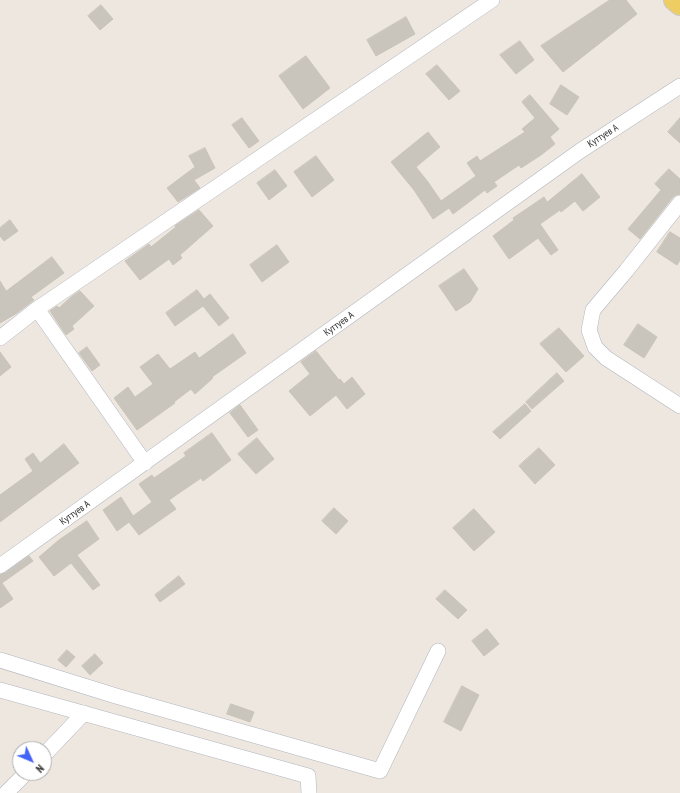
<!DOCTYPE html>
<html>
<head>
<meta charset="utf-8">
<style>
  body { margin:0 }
  #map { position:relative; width:680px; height:793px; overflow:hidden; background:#ede7df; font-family:"PT Sans Narrow",sans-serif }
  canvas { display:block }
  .north { position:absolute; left:12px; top:741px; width:40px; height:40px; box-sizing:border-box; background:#fff; border:1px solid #ababab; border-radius:50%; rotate:134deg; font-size:11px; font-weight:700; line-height:16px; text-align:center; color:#2c2c2c }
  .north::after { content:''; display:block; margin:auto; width:14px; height:18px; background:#4364f6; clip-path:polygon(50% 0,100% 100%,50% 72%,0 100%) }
</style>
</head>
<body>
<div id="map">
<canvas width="680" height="793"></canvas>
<div class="north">N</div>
</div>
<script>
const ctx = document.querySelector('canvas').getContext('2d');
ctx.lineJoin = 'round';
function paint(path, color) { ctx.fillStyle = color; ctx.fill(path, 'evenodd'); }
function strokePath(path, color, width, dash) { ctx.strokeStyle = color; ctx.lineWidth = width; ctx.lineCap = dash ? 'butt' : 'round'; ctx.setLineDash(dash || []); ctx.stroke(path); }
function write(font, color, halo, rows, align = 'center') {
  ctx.font = font + ' "PT Sans Narrow",sans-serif'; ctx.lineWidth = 3.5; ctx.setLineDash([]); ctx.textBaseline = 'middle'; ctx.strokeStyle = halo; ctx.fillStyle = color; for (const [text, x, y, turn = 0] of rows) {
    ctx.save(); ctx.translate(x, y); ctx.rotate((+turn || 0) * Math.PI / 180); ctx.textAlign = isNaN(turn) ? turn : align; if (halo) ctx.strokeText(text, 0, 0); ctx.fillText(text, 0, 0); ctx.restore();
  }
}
const building = new Path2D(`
  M 610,0 L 626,0 L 637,14 L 563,72 L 541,46 Z
  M 101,5 L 113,19 L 100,30 L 88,16 Z
  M 406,17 L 415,34 L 376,56 L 367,40 Z
  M 520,41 L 534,60 L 516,74 L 500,55 Z
  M 306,56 L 330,88 L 303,109 L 279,76 Z
  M 437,65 L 460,91 L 449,100 L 426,74 Z
  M 561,85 L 579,97 L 567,115 L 550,104 Z
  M 530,95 L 559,129 L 550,137 L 555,144 L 541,155 L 521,168 L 519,165 L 494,182 L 497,186 L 487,193 L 485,190 L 453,214 L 449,208 L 433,219 L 414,190 L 391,162 L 428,132 L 440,147 L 416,167 L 428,182 L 441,201 L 476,176 L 467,163 L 477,156 L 480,161 L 525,132 L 522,129 L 535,118 L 522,102 Z
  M 242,118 L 259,141 L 249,148 L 232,125 Z
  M 680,118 L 680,143 L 668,132 Z
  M 205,148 L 215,168 L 194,180 L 200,188 L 178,202 L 167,188 L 195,167 L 189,156 Z
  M 316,156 L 334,180 L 312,197 L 294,172 Z
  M 669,169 L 680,179 L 680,194 L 676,195 L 673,197 L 640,239 L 628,229 L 661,190 L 655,184 Z
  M 275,170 L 287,186 L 269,200 L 257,183 Z
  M 582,174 L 600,197 L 583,211 L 575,201 L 561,212 L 560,210 L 540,224 L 558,250 L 551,255 L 538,238 L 509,259 L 493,236 L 514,220 L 513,218 L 544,197 L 547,202 Z
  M 199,210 L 213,226 L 180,255 L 182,258 L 173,265 L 169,259 L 140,280 L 125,261 L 149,244 L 151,247 L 176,227 L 175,226 Z
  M 10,220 L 18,231 L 4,241 L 0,236 L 0,228 Z
  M 670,232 L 680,238 L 680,260 L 677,265 L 657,252 Z
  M 277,245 L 289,262 L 262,282 L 250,265 Z
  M 52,257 L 64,273 L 31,297 L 34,300 L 17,313 L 0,323 L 0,281 L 6,291 Z
  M 464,269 L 478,289 L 470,302 L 456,311 L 439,286 Z
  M 197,290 L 204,299 L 210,294 L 229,318 L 219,326 L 203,306 L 175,326 L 166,313 Z
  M 80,291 L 94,306 L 72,326 L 74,329 L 66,335 L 50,311 L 57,306 L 59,308 L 71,297 Z
  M 638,324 L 657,337 L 644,358 L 624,345 Z
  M 559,328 L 584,356 L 566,372 L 540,344 Z
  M 233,334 L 246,353 L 212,377 L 213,378 L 195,394 L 191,389 L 174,402 L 175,403 L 137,430 L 114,398 L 128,387 L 135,397 L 153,384 L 140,367 L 158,354 L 170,369 L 195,352 L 199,358 Z
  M 87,347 L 100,365 L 92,371 L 79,353 Z
  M 316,351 L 339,380 L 340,379 L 344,384 L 352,377 L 365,394 L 347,409 L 336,395 L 310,416 L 289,391 L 310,374 L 301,362 Z
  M 0,352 L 11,367 L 0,376 Z
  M 557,373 L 564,381 L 532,409 L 526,402 Z
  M 525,404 L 531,411 L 500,439 L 493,432 Z
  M 240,405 L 258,430 L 248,437 L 230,413 Z
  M 212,433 L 231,460 L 203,481 L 201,478 L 169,500 L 176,509 L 139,535 L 129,522 L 117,531 L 103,510 L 121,497 L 133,516 L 152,502 L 139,484 L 152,475 L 154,478 L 186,456 L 184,453 Z
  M 257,438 L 274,459 L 256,474 L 238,454 Z
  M 64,444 L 79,463 L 0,522 L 0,495 L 33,471 L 25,459 L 33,453 L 40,463 Z
  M 539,448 L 555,465 L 535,484 L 519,466 Z
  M 334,508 L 348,521 L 336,534 L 322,521 Z
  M 474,509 L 495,532 L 474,551 L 453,528 Z
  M 87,521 L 99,539 L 77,555 L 100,585 L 93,590 L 71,563 L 54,576 L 39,557 L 59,540 Z
  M 29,556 L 33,561 L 2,583 L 13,599 L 0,608 L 0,575 L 5,573 Z
  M 179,576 L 185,584 L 160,602 L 155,595 Z
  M 445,590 L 467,610 L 458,619 L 436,599 Z
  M 487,629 L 499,644 L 484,656 L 472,641 Z
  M 67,650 L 75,657 L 66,667 L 58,660 Z
  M 95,654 L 103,663 L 90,675 L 82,666 Z
  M 462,686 L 479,695 L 461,731 L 444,722 Z
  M 231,704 L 254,712 L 250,722 L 227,714 Z`);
paint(building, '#c9c5bd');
strokePath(building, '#c9c3b8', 1);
const minor = new Path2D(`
  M 680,203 L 626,271 L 593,310 L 589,330 L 595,347 L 606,358 L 680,406
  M 37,309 L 492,0
  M 0,338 L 37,309 L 145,463
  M 0,566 L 580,151 L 680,86
  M 0,660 L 116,696 L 380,771 L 438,651
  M 0,690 L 308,776 L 309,793
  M 44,755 L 84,713
  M 6,793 L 26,773`);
const major = new Path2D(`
  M 674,0 L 680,5`);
strokePath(minor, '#b2b5bf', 16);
strokePath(major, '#c8c8c8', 22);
strokePath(minor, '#fff', 15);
strokePath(major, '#eece63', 20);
write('10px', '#2c2c2c', '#fff', [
  ["Куттуев А",603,136,-33],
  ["Куттуев А",339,324,-36],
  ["Куттуев А",75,513,-36]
]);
</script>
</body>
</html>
